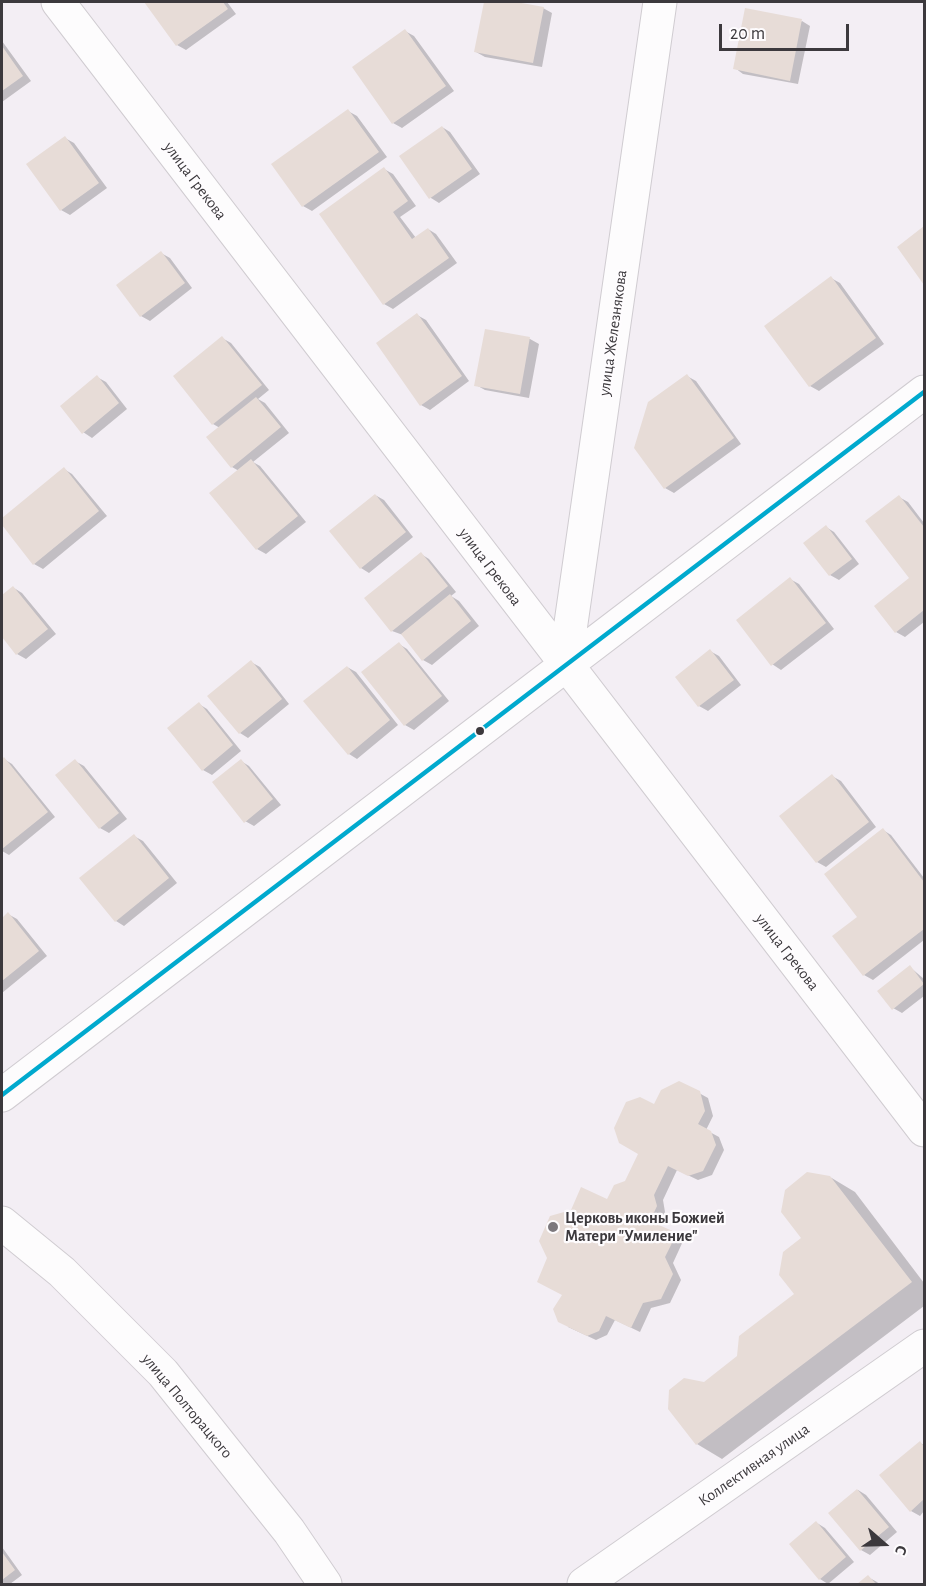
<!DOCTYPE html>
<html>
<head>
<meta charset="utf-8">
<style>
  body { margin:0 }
  #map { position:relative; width:926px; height:1586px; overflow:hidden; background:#f3eef4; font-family:"Alegreya Sans",sans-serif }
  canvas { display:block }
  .frame { position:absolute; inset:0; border:3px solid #3c393d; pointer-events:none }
  .north { position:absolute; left:854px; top:1514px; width:60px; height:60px; -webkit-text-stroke:4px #fefcfe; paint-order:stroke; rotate:110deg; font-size:16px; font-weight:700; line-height:24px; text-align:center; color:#3c393d }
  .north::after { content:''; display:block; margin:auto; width:21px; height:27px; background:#3c393d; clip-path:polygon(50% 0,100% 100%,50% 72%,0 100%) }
  .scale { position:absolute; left:719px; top:24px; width:130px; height:27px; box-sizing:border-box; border:3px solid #3c393d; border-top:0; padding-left:8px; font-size:18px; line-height:21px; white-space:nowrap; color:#3c393d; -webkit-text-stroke:4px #fefcfe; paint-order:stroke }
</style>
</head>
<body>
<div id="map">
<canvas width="926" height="1586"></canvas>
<div class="frame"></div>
<div class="north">С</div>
<div class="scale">20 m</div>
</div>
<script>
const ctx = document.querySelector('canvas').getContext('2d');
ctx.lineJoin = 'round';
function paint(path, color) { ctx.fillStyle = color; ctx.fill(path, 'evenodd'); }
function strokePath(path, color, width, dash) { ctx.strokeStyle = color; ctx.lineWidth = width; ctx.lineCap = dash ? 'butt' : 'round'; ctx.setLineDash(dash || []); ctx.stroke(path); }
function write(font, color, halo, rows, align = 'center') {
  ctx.font = font + ' "Alegreya Sans",sans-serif'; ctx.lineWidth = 4.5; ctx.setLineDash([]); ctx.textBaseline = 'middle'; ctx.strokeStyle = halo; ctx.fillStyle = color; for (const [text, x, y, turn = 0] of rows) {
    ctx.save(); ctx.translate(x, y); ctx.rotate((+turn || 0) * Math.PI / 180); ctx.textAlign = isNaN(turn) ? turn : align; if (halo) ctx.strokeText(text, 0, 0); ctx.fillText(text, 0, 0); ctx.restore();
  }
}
paint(new Path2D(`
  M 146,2 L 227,2 L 236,14 L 186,50 L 177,45 Z
  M 486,2 L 507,2 L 543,8 L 552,13 L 542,67 L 485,57 L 476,52 Z
  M 802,21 L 810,26 L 798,84 L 743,74 L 735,68 Z
  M 405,31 L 414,36 L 454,91 L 402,128 L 393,123 Z
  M 2,41 L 31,81 L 2,102 Z
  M 348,111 L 357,116 L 387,157 L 312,211 L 303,206 L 273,165 Z
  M 442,127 L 450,132 L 480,174 L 439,203 L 431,198 L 401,157 Z
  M 65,138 L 74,143 L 107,188 L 70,215 L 61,210 Z
  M 384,169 L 393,174 L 416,206 L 400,217 L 416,238 L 428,229 L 436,234 L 457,263 L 393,309 L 384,304 Z
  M 924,228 L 924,283 L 899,247 Z
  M 161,253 L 170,258 L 192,288 L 150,321 L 141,316 Z
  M 831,278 L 840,283 L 884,344 L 819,391 L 810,386 L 767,326 Z
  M 417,315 L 426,320 L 469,381 L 430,410 L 421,405 Z
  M 486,331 L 530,339 L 539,344 L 529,398 L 485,390 L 476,385 Z
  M 222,338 L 231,343 L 269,390 L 258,399 L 265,403 L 289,433 L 253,462 L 260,466 L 306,522 L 266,554 L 257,549 L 211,493 L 239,471 L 232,467 L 220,428 L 213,424 Z
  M 687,376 L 696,381 L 741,444 L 674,493 L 665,488 Z
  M 97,377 L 106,382 L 127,409 L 92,438 L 83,432 Z
  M 64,469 L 72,474 L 107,516 L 43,569 L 34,564 L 2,520 Z
  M 375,495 L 384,500 L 413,537 L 369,573 L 361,568 Z
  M 899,497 L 908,502 L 924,523 L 924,622 L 905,637 L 896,632 L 912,579 Z
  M 826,527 L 834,532 L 859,564 L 839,580 L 830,575 L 805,543 Z
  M 421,554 L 429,559 L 456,592 L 451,596 L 459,601 L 479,626 L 432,665 L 423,660 L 403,635 L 392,631 L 366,598 Z
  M 790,579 L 799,584 L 834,629 L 781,670 L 772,664 Z
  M 14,588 L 22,593 L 56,634 L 26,659 L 17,654 L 2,635 L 2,597 Z
  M 399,644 L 407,649 L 449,701 L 414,730 L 405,725 Z
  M 710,651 L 719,656 L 741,685 L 708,711 L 699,706 L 677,677 Z
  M 251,662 L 260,667 L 289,704 L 248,738 L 240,733 Z
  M 347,667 L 356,672 L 398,725 L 357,759 L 349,754 Z
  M 199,704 L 207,709 L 241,751 L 212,775 L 203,770 Z
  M 4,759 L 12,764 L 55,817 L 9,855 L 2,851 L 2,761 Z
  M 75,761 L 84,766 L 127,819 L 109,833 L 100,828 Z
  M 241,761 L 249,766 L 281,805 L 254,826 L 245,821 Z
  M 832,776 L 841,781 L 876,827 L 826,867 L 817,862 Z
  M 883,830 L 891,835 L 924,878 L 924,940 L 873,980 L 864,975 L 834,937 L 859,917 Z
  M 134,836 L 143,841 L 177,883 L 124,926 L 116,921 Z
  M 8,914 L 17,919 L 47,956 L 2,993 L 2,920 Z
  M 910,967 L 924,979 L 924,996 L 902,1013 L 893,1008 Z
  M 699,1093 L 708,1098 L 713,1116 L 706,1130 L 719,1137 L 724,1150 L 712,1175 L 698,1180 L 677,1170 L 663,1200 L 665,1212 L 658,1226 L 684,1239 L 673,1263 L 681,1280 L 670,1303 L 651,1308 L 640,1332 L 615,1320 L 607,1335 L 596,1340 L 568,1327 L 563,1295 L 549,1258 L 626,1182 L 640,1154 L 655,1106 Z
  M 830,1177 L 855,1192 L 924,1283 L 924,1306 L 722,1459 L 697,1444 L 738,1357 L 796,1294 L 803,1239 Z
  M 920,1443 L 924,1445 L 924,1511 L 920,1516 L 911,1511 Z
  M 858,1490 L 866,1495 L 897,1532 L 870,1555 L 861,1550 Z
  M 817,1523 L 825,1528 L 854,1562 L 828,1584 L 820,1579 Z
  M 2,1547 L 22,1575 L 10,1584 L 2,1584 Z
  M 868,1577 L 877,1582 L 879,1584 L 860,1584 Z`), '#0003');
paint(new Path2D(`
  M 144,2 L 223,2 L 228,9 L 176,46 Z
  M 484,2 L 516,2 L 544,7 L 533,63 L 474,52 Z
  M 745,8 L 802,19 L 790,81 L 733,69 Z
  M 405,29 L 446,86 L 392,124 L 352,67 Z
  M 2,46 L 23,76 L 2,91 Z
  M 348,109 L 379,152 L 302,207 L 271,164 Z
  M 442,126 L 472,169 L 429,199 L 399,156 Z
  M 65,136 L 99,183 L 60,211 L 26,164 Z
  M 384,167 L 408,201 L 393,212 L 412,239 L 428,228 L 449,258 L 383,305 L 319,214 Z
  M 924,226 L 924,285 L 897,247 Z
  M 161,251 L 185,283 L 140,317 L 116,285 Z
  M 831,276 L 876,338 L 809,387 L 764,326 Z
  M 417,313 L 462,376 L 420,406 L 376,343 Z
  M 485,329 L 530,337 L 520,394 L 474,386 Z
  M 222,336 L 262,385 L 212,425 L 173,376 Z
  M 687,374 L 734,438 L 664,489 L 634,448 L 648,402 Z
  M 97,375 L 119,403 L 82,434 L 60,406 Z
  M 256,397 L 281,427 L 231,468 L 206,437 Z
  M 251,459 L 298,516 L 256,550 L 209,493 Z
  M 64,467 L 99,511 L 33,565 L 2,525 L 2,518 Z
  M 375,494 L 406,532 L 360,569 L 329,531 Z
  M 899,495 L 924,527 L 924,610 L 895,633 L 874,606 L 909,578 L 865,521 Z
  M 826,525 L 852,559 L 829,576 L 803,543 Z
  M 421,552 L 448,586 L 391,632 L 364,598 Z
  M 790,577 L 826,623 L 771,666 L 736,620 Z
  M 13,586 L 48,629 L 16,655 L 2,637 L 2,595 Z
  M 450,594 L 471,621 L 422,661 L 401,634 Z
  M 399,642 L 442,696 L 404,726 L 361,672 Z
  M 710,649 L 734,680 L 698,707 L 675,677 Z
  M 251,660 L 282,699 L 239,734 L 207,696 Z
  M 347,666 L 390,720 L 348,755 L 303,701 Z
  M 199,702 L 233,745 L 202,771 L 167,728 Z
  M 4,757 L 48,812 L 2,849 L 2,759 Z
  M 75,759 L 119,813 L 99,829 L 55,775 Z
  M 241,759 L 273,799 L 244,823 L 212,782 Z
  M 832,774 L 869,822 L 816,863 L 779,816 Z
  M 883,828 L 924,882 L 924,929 L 863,976 L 832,936 L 857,917 L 824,874 Z
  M 134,834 L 169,878 L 115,922 L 79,878 Z
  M 8,912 L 39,951 L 2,981 L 2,918 Z
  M 910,965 L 924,984 L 892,1010 L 877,991 Z
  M 679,1081 L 700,1091 L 705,1111 L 698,1124 L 711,1131 L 716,1145 L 703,1171 L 688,1176 L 668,1166 L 654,1195 L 657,1206 L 650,1221 L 677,1233 L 665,1257 L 673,1274 L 661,1299 L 643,1303 L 631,1328 L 606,1316 L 599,1331 L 587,1336 L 558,1322 L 553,1309 L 562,1295 L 537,1282 L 547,1258 L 539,1241 L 550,1216 L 571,1210 L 581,1187 L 607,1199 L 614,1185 L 625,1181 L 638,1154 L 619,1143 L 614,1128 L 626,1102 L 640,1097 L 654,1104 L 661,1090 Z
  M 807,1172 L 830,1176 L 912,1282 L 696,1445 L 668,1409 L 669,1390 L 684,1378 L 704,1382 L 737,1356 L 739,1336 L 794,1294 L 779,1275 L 783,1252 L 801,1238 L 781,1212 L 785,1190 Z
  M 920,1441 L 924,1447 L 924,1499 L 910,1512 L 879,1475 Z
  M 857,1489 L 889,1527 L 860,1551 L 828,1513 Z
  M 816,1521 L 846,1557 L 819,1580 L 789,1544 Z
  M 2,1552 L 15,1570 L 2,1580 Z
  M 868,1575 L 876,1584 L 857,1584 Z`), '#e7dcd7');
const street = new Path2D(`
  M 58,2 L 924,1130
  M 565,665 L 660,2
  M 2,1095 L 924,392
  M 2,1223 L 62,1272 L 163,1373 L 289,1531 L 325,1584
  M 584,1584 L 924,1346`);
strokePath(street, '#d0ccd1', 35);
strokePath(street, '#fdfcfd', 33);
strokePath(new Path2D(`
  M 2,1095 L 924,392`), '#00a9ce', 4.5);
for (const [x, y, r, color] of [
  [480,731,5,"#3c393d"],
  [553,1227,6,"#7c787d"]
]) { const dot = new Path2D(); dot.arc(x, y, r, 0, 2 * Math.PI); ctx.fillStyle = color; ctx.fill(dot); strokePath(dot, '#fefcfe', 2); }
write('16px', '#3c393d', '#fefcfe', [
  ["улица Грекова",195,181,53],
  ["улица Железнякова",613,333,-82],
  ["улица Грекова",490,567,53],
  ["улица Грекова",787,952,52],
  ["улица Полторацкого",187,1406,50],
  ["Коллективная улица",754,1465,-35]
]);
write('bold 16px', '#3c393d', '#fefcfe', [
  ["Церковь иконы Божией",565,1218],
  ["Матери \"Умиление\"",565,1236]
], 'left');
</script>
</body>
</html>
